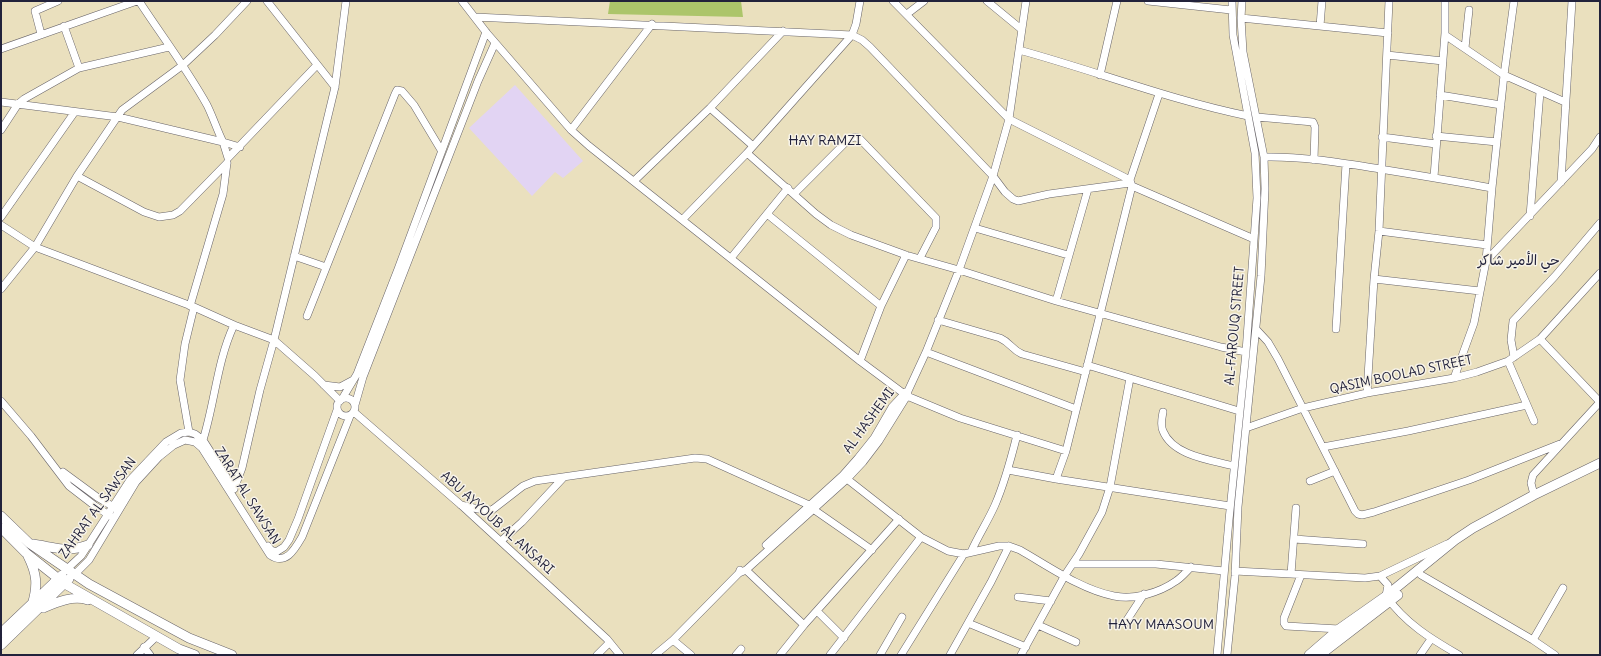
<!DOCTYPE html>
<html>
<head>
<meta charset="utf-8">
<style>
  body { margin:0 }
  #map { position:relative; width:1601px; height:656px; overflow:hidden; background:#eae0be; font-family:Delius,sans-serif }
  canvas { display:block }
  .frame { position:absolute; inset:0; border:2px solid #22223b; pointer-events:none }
</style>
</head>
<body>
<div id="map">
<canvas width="1601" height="656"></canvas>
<div class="frame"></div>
</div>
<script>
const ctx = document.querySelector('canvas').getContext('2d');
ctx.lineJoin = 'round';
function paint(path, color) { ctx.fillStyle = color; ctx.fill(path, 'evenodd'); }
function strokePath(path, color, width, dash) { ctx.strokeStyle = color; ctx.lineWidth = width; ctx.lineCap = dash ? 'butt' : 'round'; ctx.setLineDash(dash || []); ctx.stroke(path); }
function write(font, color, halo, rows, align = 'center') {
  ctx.font = font + ' Delius,"Playpen Sans Arabic",sans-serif'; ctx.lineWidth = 3; ctx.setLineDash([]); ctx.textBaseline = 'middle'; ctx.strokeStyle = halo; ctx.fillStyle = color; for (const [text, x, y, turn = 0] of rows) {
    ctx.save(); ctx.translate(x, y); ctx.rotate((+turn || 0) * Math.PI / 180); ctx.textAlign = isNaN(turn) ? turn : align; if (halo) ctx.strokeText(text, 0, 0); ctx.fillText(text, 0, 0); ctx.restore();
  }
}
paint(new Path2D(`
  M 515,85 L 583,161 L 563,178 L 555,172 L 532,196 L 469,128 Z`), '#e2d4f3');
paint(new Path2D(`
  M 610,1 L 741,1 L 743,17 L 608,14 Z`), '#acc56a');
const minor = new Path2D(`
  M 139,1 C 162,36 187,69 207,105 C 213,117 217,130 223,142 L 240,147
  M 267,1 L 335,87
  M 462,1 L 486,32 L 571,130 L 589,146 L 860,361 L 907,396 L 960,418 L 1066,451
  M 893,1 L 1009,119 L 1130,180 L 1132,186 L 1254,239
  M 987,1 L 1021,29
  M 1148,1 L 1231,10
  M 907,14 L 924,1
  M 475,17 L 852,35 L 856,24 L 860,1
  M 1241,18 L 1388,33
  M 64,26 L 79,68
  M 1320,26 L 1322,1
  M 41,34 L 35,11 L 58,1
  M 1445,35 L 1504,75 L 1565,102
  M 1465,48 L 1469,10
  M 1,49 L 137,1
  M 1019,50 C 1096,71 1170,100 1248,116
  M 1387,55 L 1443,61
  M 1100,75 L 1117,1
  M 1440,95 L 1501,105
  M 1,102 L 118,117 L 223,142 L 228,158 L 317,65
  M 710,108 L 753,146
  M 1257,117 L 1313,122 L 1315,127 L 1314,160
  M 1,130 L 18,104 L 24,99 L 79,68 L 169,47
  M 571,130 L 652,24
  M 1436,136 L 1497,142
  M 1382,137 L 1436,144
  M 747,153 L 816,214 L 831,225 L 851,235 L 906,255 L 959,270 L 1056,301 L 1221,347 L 1246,352
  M 1264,157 C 1302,156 1342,163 1380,169 C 1417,175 1454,181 1492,188
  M 77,176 L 144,212 L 159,217 L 173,215 L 180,211 L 227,163
  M 1434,177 L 1445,33 L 1445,1
  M 1130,180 L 1159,94
  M 634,181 L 710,108 L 783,31
  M 1561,182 L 1572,1
  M 794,194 L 849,139 L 855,137 L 859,138 L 936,218 L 936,227 L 920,258
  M 767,214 L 881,306
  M 1530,216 L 1540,92
  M 1,217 L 74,113
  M 683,219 L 747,153 L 852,35 L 862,40 L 870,47 L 993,176 L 1005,192 L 1013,199 L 1018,201 L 1049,194 L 1130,183
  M 1,225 L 35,247 L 194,307 L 234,325 L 274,340 L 315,376 L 340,401
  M 975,228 L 1068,255
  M 1379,231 L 1487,245
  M 294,256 L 326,267
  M 731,258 L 788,188
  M 1486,261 L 1592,149 L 1600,137
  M 1374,279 L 1480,291
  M 1,289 L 35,247 L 77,176 L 122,110 L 183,65 L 215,35 L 247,1
  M 1056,301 L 1088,189
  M 190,306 L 223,194 L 227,163
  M 307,316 L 395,94 L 397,90 L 402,91 L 414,105 L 441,150
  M 938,320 L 1000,338 C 1011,343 1011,349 1022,354 L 1086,372
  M 1256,329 L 1268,342 L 1278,359 L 1355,511 L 1358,514 L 1362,515 L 1374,512 L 1469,480 L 1560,444
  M 1336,329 L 1346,164
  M 1540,339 L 1600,402
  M 926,352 L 1076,409
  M 1514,357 L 1511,340 L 1513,321 L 1555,276 L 1600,223
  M 860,361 L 881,306 L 906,255
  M 1508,361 L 1534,421
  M 1087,365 L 1239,411
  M 1454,378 L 1474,323 L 1486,261 L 1492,188 L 1504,75 L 1514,1
  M 324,385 L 340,387 L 353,380
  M 1367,393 L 1374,279 L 1379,231 L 1389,1
  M337 407a9 9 0 1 1 18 0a9 9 0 1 1-18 0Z
  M 342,399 L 357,374 L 398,269 L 486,32
  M 1,401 L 31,436 L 69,486 L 95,506 L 112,517
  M 355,405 L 363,377 L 478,81 L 495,43
  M 354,412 L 461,505 L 607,639 L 620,655
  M 1163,412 C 1162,418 1160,425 1163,431 C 1173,456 1211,460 1234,466
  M 1246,428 L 1303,408 L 1367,393 L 1454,378 L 1477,372 L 1508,361 L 1540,339 L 1600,273
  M 189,432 L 180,380 L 185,344 L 194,307
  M 203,440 C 215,402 217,361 234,325
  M 1323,447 L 1408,431 L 1527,405
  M 1008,470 L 1056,479 L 1230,506
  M 63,472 L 97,497 L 117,509
  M 847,479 L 921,537 L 948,551 L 964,554 L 999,546 L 1009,546 L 1020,550 C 1048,566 1082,590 1114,596 C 1134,600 1159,593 1176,581 C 1181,578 1186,572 1191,567
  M 1056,479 L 1066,451 L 1132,186
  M 1310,481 L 1335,471
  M 228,489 L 237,481 L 242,468 L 260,390 L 274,340 L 335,87 L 346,1
  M 1534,495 L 1531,483 L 1533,475 L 1600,402
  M 461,505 L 478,509 L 492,510 L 523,486 L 535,481 L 695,458 L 707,459 L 809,505
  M 813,509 L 872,550
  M 1294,539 L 1363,544
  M 501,541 L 522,522 L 563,478
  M 766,545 L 843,475 L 858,458 L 874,438 L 892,407 L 906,392
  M 268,546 L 271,550 L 276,552 L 284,547 L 289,540 L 298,519 L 337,410
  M 971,552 C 978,536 988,521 995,505 C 1005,482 1011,459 1017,435
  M 1073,564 L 1156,564 L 1224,571
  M 67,569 L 81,556 L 130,480 L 166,442 L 181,433 L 189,432 L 195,434 L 203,440 L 234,489
  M 746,570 L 804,625
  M 1235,571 L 1365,578 L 1380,576 L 1447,544
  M 739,573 L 746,570 L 847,479 L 863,462 L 879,441 L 907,396 L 908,391 L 926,352 L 959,270 L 993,176 L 1009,119 L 1026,1
  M 75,574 L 89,560 L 136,482 L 159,457 L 174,445 L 185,440 L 195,442 L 202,448 L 270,555 C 286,566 295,549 302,537 L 350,416
  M 1291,574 L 1296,508
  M 1301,575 L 1284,618 L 1284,623 L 1286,626 L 1339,629
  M 1421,575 L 1533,640 L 1555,655
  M 1380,576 L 1388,585 L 1386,596 C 1405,623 1431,639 1459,655
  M 1018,597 L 1051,601
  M 817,611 L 844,638
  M 968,623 L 1026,647
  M 1125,623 L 1144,594
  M 1038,625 L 1076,642
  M 673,640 L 691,655
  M 1533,640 L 1563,588
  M 144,647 L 150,655
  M 137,655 L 157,636
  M 597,655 L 609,643
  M 655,655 L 673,640 L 739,573 L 740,570
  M 736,655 L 741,649
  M 780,655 L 804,625 L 899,519
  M 830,655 L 921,537
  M 880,655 L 902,617
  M 901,655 L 964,554
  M 950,655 L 991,582 L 1009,546
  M 1021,655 L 1065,575 L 1079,554 L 1102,512 L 1110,487 L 1130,378
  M 1217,655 L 1229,520 L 1246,352 L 1257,198 L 1255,153 L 1233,35 L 1232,1
  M 1227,655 L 1235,576 L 1238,507 L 1261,276 L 1265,189 L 1264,157 L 1243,52 L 1241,18 L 1242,1
  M 1420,655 L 1431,639`);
const major = new Path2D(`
  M 1,516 L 29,543 L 89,584 L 189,638 L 232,655
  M 1,528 L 26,553 L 65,584 L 179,649 L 195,655
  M 33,544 C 54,547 67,553 88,545
  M 28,556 C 37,574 38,585 32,605
  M 43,608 C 57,602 73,595 88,600
  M 1,633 L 62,575
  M 1,645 L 69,579
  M 1309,655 L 1339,629 L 1386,596 L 1455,540 L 1473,528 L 1534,495 L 1600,463
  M 1320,655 L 1398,595`);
strokePath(minor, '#686469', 8);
strokePath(major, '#686469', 10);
strokePath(minor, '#fff', 7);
strokePath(major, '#fff', 9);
write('13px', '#22223b', '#f7f3e8', [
  ["AL-FAROUQ STREET",1235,326,-85],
  ["QASIM BOOLAD STREET",1401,375,-12],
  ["AL HASHEMI",869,421,-54],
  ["ZARAT AL SAWSAN",247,496,58],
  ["ZAHRAT AL SAWSAN",98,508,-54],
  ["ABU AYYOUB AL ANSARI",497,523,42]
]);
write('14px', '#22223b', '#f7f3e8', [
  ["HAY RAMZI",825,141],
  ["حي الأمير شاكر",1519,261],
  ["HAYY MAASOUM",1161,625]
]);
</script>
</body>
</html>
